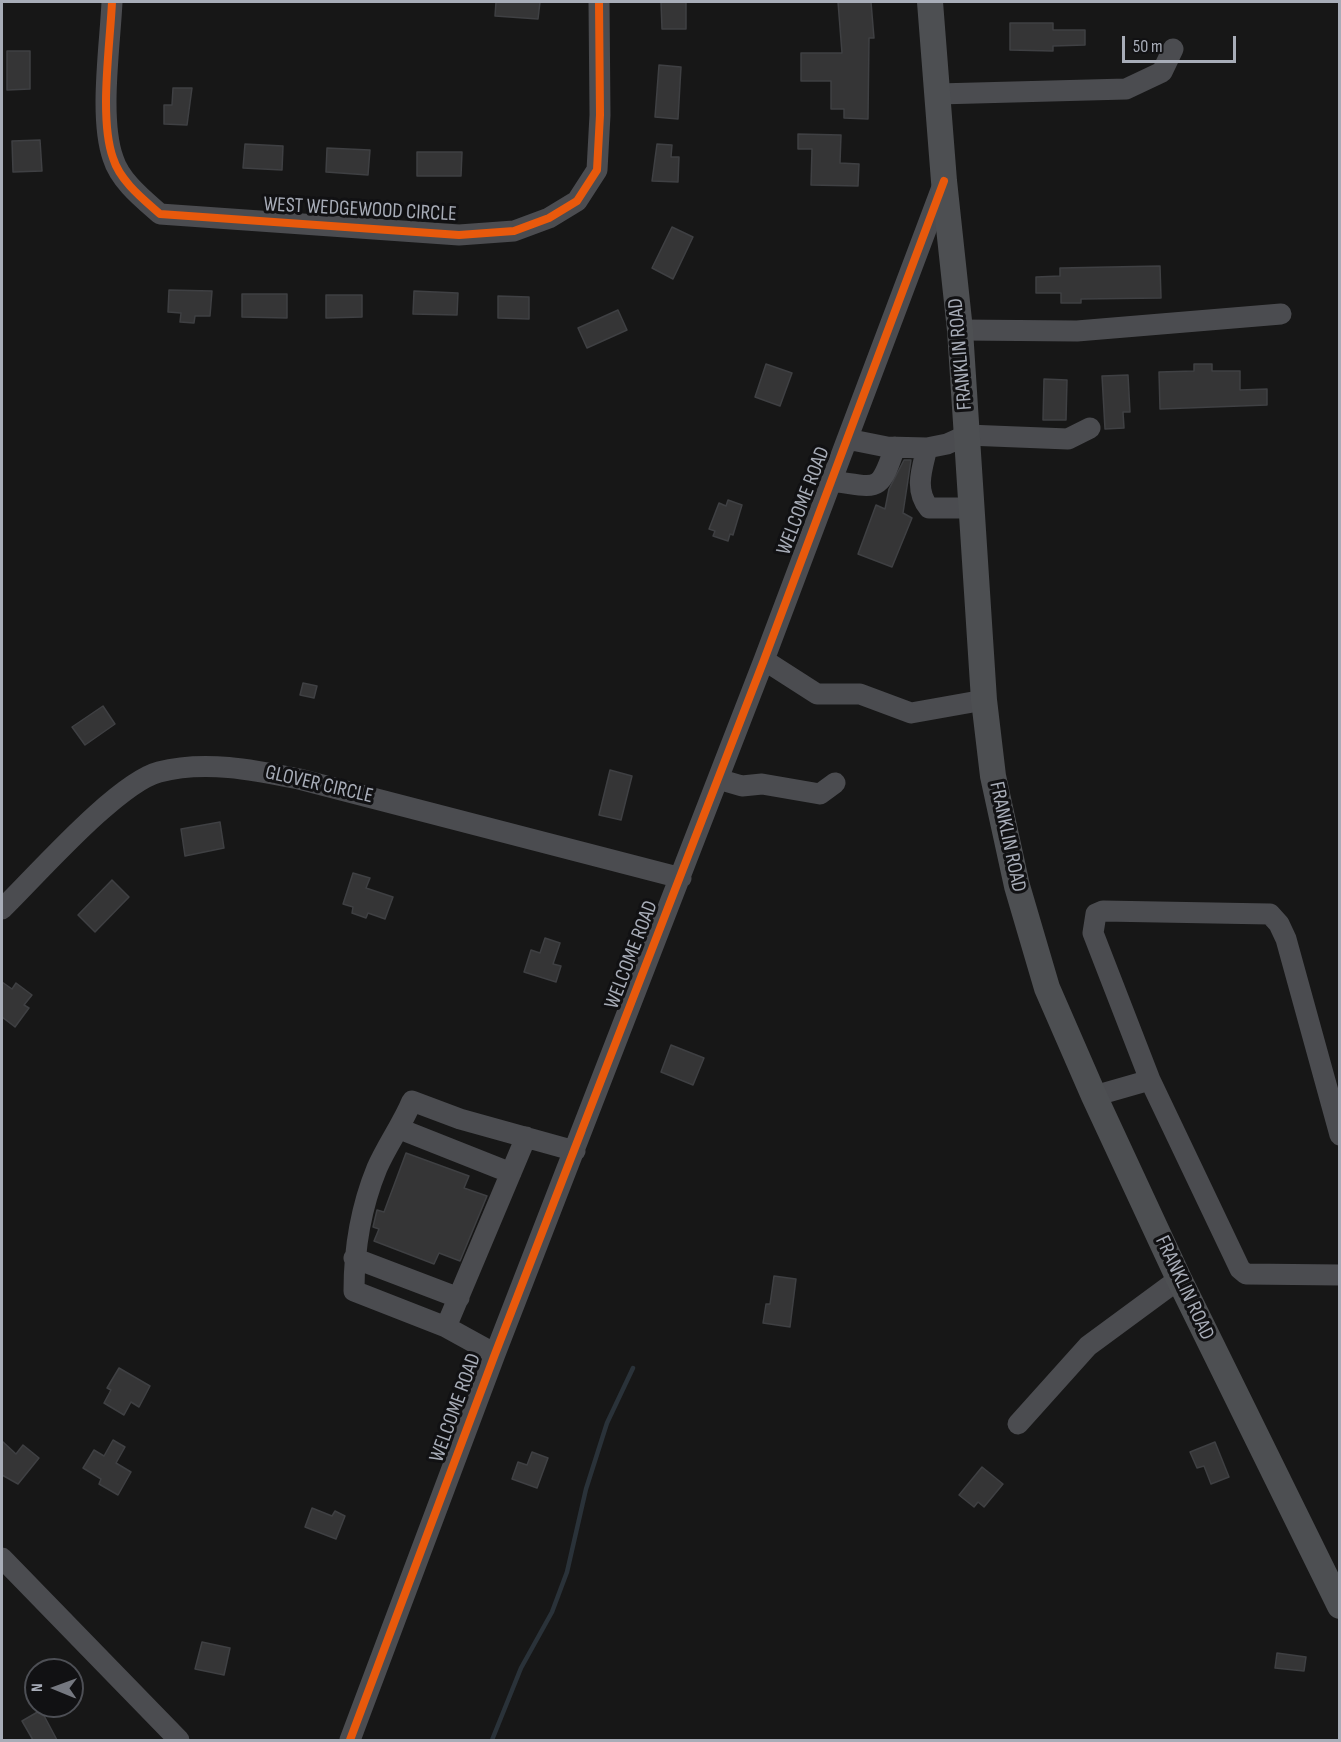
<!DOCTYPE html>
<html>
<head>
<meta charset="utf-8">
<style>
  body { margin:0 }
  #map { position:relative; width:1341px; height:1742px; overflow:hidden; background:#171717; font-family:"Sofia Sans Condensed",sans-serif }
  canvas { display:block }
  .frame { position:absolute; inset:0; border:3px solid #a8adb8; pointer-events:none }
  .north { position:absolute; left:24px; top:1658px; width:60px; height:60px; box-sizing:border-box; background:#111113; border:2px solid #4d4f55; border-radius:50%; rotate:271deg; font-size:16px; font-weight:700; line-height:24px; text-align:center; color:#a8adb8 }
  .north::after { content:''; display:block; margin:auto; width:21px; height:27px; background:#757880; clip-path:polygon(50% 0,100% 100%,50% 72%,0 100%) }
  .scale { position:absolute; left:1122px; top:36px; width:114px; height:27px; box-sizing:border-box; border:3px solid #a8adb8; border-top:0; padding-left:8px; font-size:18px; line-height:21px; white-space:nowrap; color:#a8adb8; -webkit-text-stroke:4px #111113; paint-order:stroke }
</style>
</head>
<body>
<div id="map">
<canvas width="1341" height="1742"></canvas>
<div class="frame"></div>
<div class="north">N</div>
<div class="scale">50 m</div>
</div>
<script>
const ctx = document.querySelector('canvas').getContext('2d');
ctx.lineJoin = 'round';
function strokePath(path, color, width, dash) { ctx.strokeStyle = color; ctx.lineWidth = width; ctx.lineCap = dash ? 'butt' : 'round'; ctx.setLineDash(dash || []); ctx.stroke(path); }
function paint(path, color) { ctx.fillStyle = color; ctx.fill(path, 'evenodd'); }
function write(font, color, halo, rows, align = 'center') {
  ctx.font = font + ' "Sofia Sans Condensed",sans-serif'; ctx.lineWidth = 6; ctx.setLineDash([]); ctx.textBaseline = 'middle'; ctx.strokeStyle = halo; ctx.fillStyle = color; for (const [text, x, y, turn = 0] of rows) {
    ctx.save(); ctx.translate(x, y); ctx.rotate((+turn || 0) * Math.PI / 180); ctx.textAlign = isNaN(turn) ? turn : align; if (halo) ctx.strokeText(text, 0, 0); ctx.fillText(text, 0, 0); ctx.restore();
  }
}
strokePath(new Path2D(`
  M 492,1740 L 521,1668 L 552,1612 L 567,1572 L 586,1489 L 607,1423 L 633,1368`), '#2a3239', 4.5);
const building = new Path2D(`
  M 496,2 L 540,2 L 538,19 L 495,16 Z
  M 661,2 L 686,2 L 686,29 L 662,29 Z
  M 838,2 L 871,2 L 874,38 L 869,38 L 868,119 L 844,118 L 844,109 L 831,109 L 831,81 L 801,81 L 801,53 L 842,53 Z
  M 1010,23 L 1053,23 L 1053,30 L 1085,30 L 1085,45 L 1053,46 L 1053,51 L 1010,50 Z
  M 7,51 L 30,51 L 30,89 L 7,90 Z
  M 659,65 L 681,67 L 678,119 L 655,117 Z
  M 173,88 L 192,88 L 187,125 L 164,124 L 164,105 L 172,105 Z
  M 798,134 L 841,135 L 840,163 L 859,164 L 858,186 L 811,185 L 812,149 L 798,149 Z
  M 40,140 L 42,171 L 13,172 L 12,141 Z
  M 245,144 L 283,146 L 282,170 L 243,168 Z
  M 657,144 L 672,145 L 671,157 L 679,157 L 678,182 L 652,181 Z
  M 327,148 L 370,150 L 368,175 L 326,172 Z
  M 417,152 L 462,152 L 461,176 L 417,176 Z
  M 672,227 L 693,237 L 673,279 L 652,268 Z
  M 1160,266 L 1161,298 L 1081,299 L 1081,303 L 1061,303 L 1061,293 L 1036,293 L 1036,277 L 1060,276 L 1060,268 Z
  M 169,290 L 212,291 L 210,316 L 195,316 L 194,323 L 180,322 L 181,313 L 168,312 Z
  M 414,291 L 458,293 L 457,315 L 413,314 Z
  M 242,294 L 287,294 L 287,318 L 242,317 Z
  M 326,295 L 362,295 L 362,317 L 326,318 Z
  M 498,296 L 529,297 L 529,319 L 498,318 Z
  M 618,310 L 627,330 L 587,348 L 578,328 Z
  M 766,364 L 792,373 L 780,406 L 755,397 Z
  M 1194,364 L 1212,364 L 1212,371 L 1240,371 L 1240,390 L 1267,389 L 1267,405 L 1160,409 L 1159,372 L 1194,371 Z
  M 1128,375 L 1130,412 L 1123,412 L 1124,428 L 1105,429 L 1102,376 Z
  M 1044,379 L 1067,380 L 1066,420 L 1043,420 Z
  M 904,460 L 911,460 L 903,513 L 912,518 L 892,567 L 858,554 L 876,505 L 885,509 L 889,489 Z
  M 728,500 L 742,505 L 733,535 L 730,534 L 728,541 L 713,536 L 715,531 L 709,529 L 719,503 L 726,506 Z
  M 303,683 L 317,686 L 314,698 L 300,695 Z
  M 103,706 L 115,724 L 85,745 L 72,727 Z
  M 610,770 L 632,776 L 621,820 L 599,815 Z
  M 220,822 L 224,848 L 185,856 L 181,829 Z
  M 353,873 L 370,878 L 366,888 L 393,897 L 385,919 L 368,913 L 366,918 L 352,913 L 353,907 L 343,904 Z
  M 112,880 L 129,897 L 95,932 L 78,915 Z
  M 545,938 L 560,943 L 553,964 L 561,966 L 556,982 L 524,972 L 531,950 L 540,953 Z
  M 2,982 L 12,989 L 16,983 L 32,995 L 24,1005 L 29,1008 L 15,1027 L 2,1017 Z
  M 671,1045 L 704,1058 L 693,1085 L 661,1072 Z
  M 406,1153 L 469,1176 L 464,1188 L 487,1196 L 460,1261 L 439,1253 L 434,1264 L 374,1241 L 379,1229 L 373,1227 L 377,1210 L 384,1212 Z
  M 774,1276 L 796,1279 L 790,1327 L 763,1323 L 766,1304 L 770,1304 Z
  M 119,1368 L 150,1386 L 139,1407 L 131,1402 L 124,1415 L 104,1403 L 111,1390 L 107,1388 Z
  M 113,1440 L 125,1447 L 116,1463 L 131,1472 L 118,1495 L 99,1484 L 101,1479 L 83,1468 L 94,1450 L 104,1456 Z
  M 2,1441 L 16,1454 L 23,1445 L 39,1458 L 18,1484 L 2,1475 Z
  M 1215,1442 L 1229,1477 L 1211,1484 L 1204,1466 L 1197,1468 L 1190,1452 Z
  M 532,1452 L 548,1458 L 537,1488 L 512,1479 L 518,1462 L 527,1465 Z
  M 982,1467 L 1003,1484 L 984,1507 L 978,1502 L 974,1507 L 959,1495 Z
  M 312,1508 L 332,1516 L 335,1511 L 345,1516 L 336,1539 L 305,1527 Z
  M 202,1642 L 230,1648 L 224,1675 L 195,1669 Z
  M 1277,1653 L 1306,1657 L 1304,1671 L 1275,1668 Z
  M 41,1710 L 57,1740 L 33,1740 L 22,1721 Z`);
paint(building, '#353536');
strokePath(building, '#3f4043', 1.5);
strokePath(new Path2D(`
  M 112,2 C 110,46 99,118 113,158 C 120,181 143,199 160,214 L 459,235 L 514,231 L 549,218 L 577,201 L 597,170 L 600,115 L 599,2
  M 938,94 L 1126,89 L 1162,72 L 1173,49
  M 960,330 L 1077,331 L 1281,314
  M 847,439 L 887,447 L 927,448 L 947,444 L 967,435 L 1068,439 L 1090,428
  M 927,448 C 922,469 914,490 929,508 L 971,508
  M 831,481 C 878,487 879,495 895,447
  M 764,660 L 817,694 L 860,694 L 911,713 L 984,700
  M 718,779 L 742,786 L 762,784 L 820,794 L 835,783
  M 2,909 C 36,876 117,783 159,772 C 205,760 254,770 299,779 L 681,878
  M 1150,1080 L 1240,1269 L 1246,1274 L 1340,1275
  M 1094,1096 L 1150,1080 L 1093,933 L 1096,914 L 1103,911 L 1270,914 L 1279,924 L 1286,939 L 1340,1135
  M 400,1129 L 511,1173
  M 354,1258 L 459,1298
  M 446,1327 L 526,1137
  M 495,1354 L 446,1327 L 354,1291 C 354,1249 361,1207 377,1168 C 387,1145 402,1125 412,1101 L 460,1119 L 575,1151
  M 1018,1424 L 1088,1346 L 1179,1279
  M 2,1558 L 179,1740
  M 350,1740 L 495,1354 L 764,660 L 944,182`), '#4b4c50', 21);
strokePath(new Path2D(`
  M 930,2 L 944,181 L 960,330 L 984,700 L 993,776 L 1017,886 L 1047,988 L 1094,1096 L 1179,1279 L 1340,1606`), '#4d4f52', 26);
strokePath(new Path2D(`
  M 112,2 C 110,46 99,118 113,158 C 120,181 143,199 160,214 L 459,235 L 514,231 L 549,218 L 577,201 L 597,170 L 600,115 L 599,2
  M 350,1740 L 495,1354 L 764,660 L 944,181`), '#e8590c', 8);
write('21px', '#a8adb8', '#111113', [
  ["WEST WEDGEWOOD CIRCLE",360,210,3],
  ["FRANKLIN ROAD",961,354,-95],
  ["WELCOME ROAD",804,501,-69],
  ["GLOVER CIRCLE",319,785,13],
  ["FRANKLIN ROAD",1007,837,78],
  ["WELCOME ROAD",632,955,-69],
  ["FRANKLIN ROAD",1184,1288,65],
  ["WELCOME ROAD",456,1408,-70]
]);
</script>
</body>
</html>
